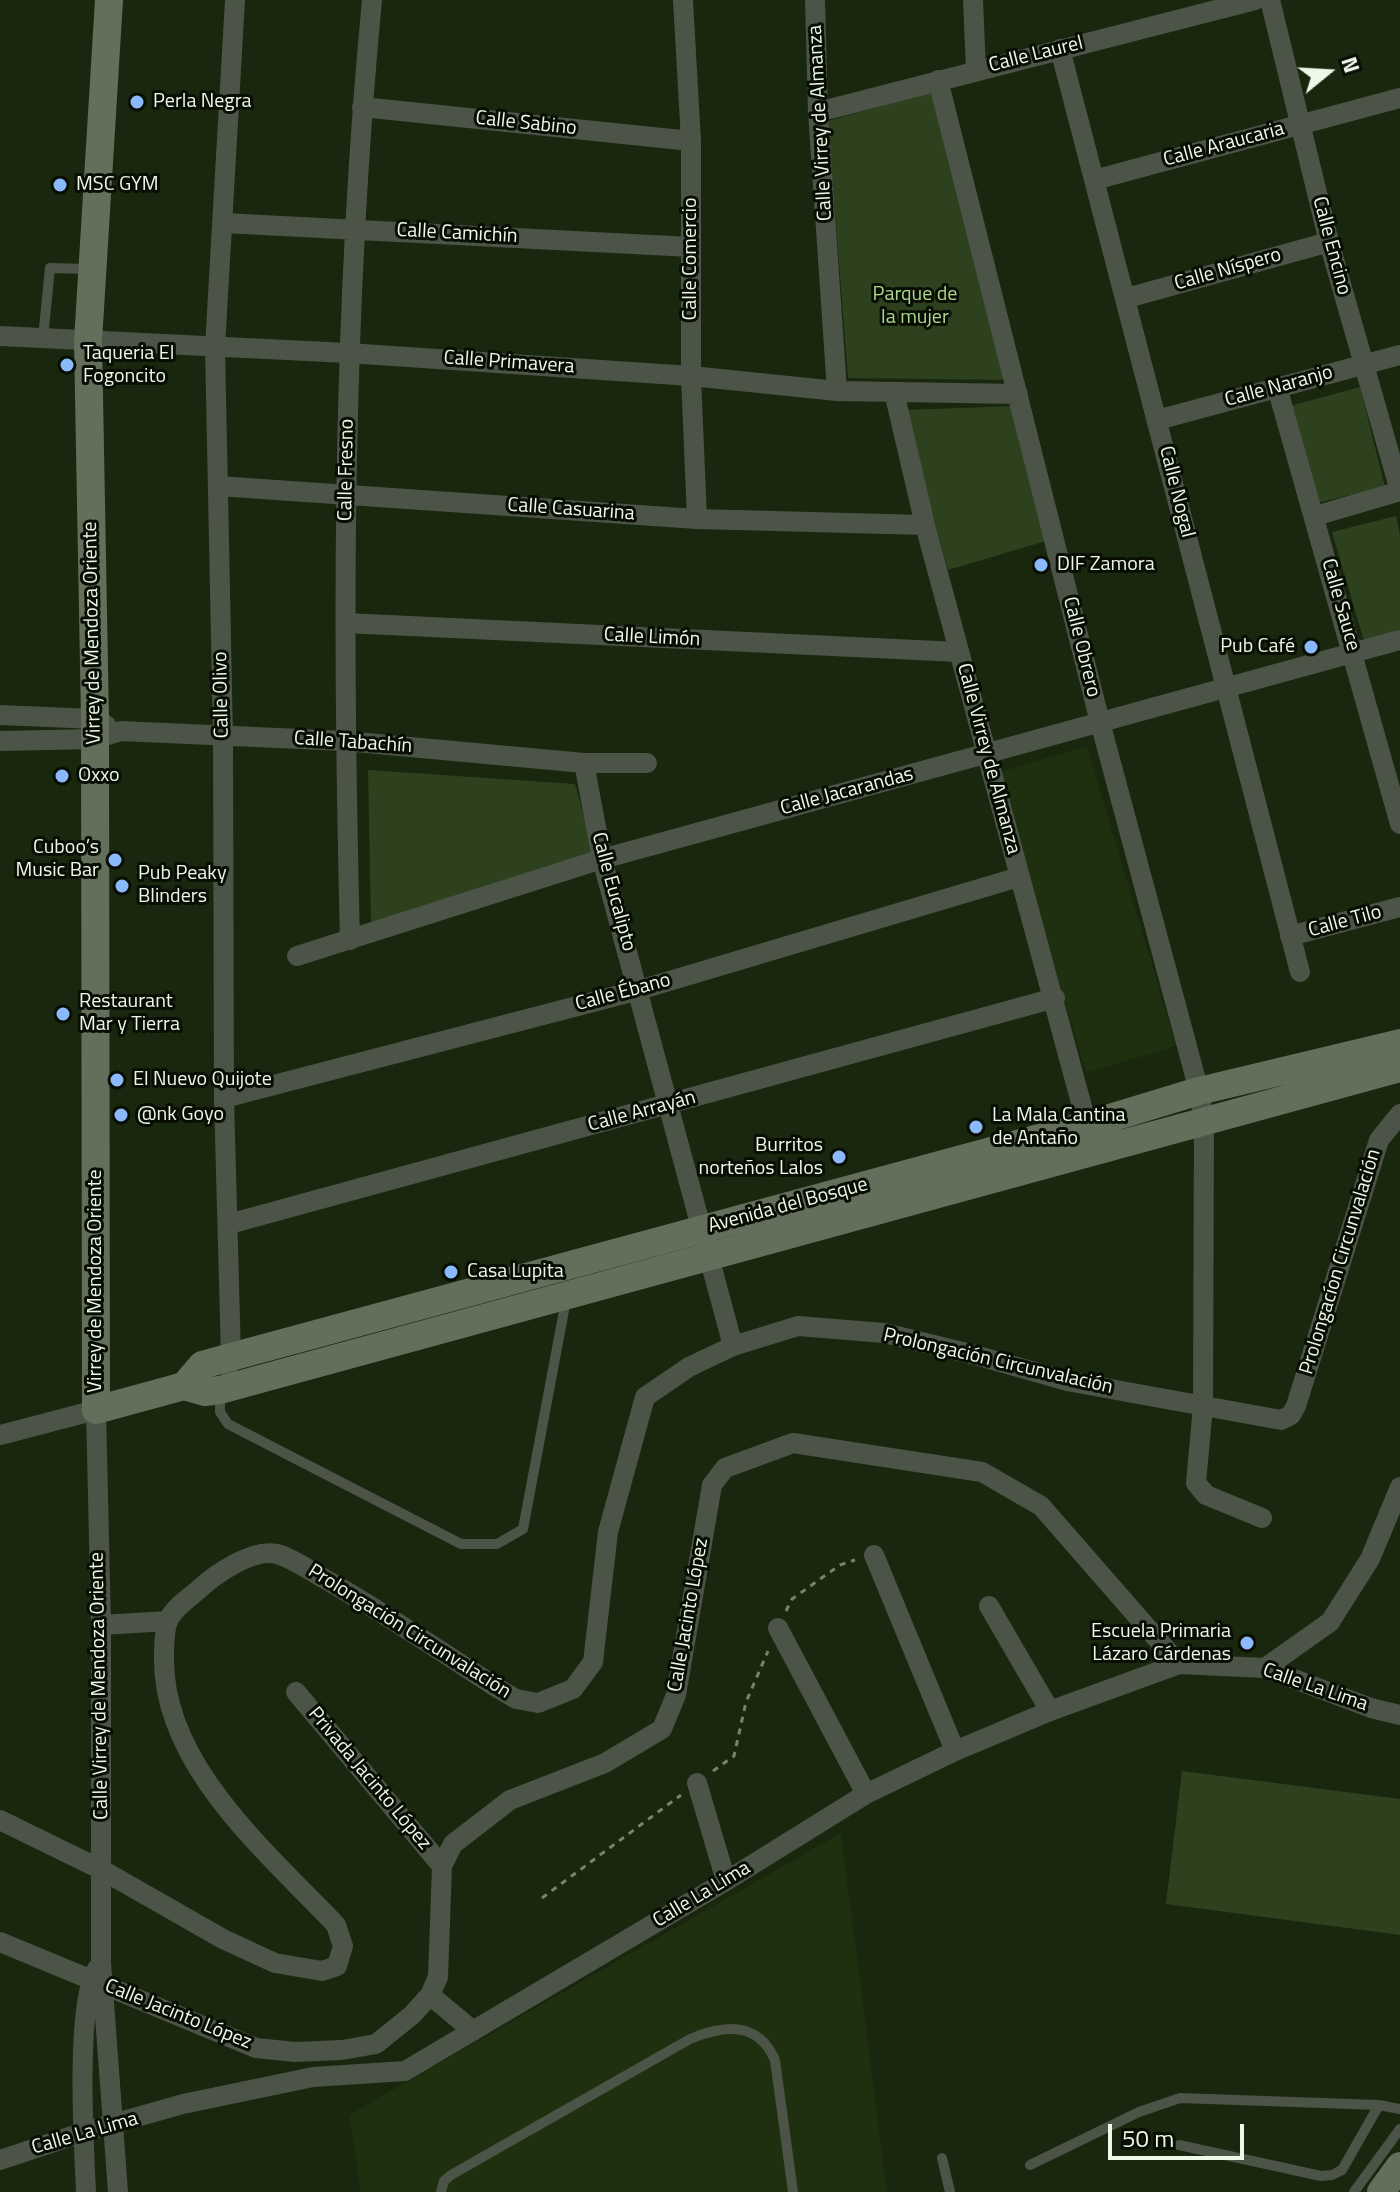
<!DOCTYPE html>
<html>
<head>
<meta charset="utf-8">
<style>
  body { margin:0 }
  #map { position:relative; width:1400px; height:2192px; overflow:hidden; background:#19270e; font-family:"Titillium Web",sans-serif }
  canvas { display:block }
  .north { position:absolute; left:1288px; top:32px; width:80px; height:80px; -webkit-text-stroke:6px #080e04; paint-order:stroke; rotate:72deg; font-size:22px; font-weight:700; line-height:32px; text-align:center; color:#eef8e8 }
  .north::after { content:''; display:block; margin:auto; width:28px; height:36px; background:#eef8e8; clip-path:polygon(50% 0,100% 100%,50% 72%,0 100%) }
  .scale { position:absolute; left:1108px; top:2124px; width:136px; height:36px; box-sizing:border-box; border:4px solid #eef8e8; border-top:0; padding-left:10px; font-size:24px; line-height:28px; white-space:nowrap; color:#eef8e8; -webkit-text-stroke:6px #080e04; paint-order:stroke }
</style>
</head>
<body>
<div id="map">
<canvas width="1400" height="2192"></canvas>
<div class="north">N</div>
<div class="scale">50 m</div>
</div>
<script>
const ctx = document.querySelector('canvas').getContext('2d');
ctx.lineJoin = 'round';
function paint(path, color) { ctx.fillStyle = color; ctx.fill(path, 'evenodd'); }
function strokePath(path, color, width, dash) { ctx.strokeStyle = color; ctx.lineWidth = width; ctx.lineCap = dash ? 'butt' : 'round'; ctx.setLineDash(dash || []); ctx.stroke(path); }
function write(font, color, halo, rows, align = 'center') {
  ctx.font = font + ' "Titillium Web",sans-serif'; ctx.lineWidth = 6; ctx.setLineDash([]); ctx.textBaseline = 'middle'; ctx.strokeStyle = halo; ctx.fillStyle = color; for (const [text, x, y, turn = 0] of rows) {
    ctx.save(); ctx.translate(x, y); ctx.rotate((+turn || 0) * Math.PI / 180); ctx.textAlign = isNaN(turn) ? turn : align; if (halo) ctx.strokeText(text, 0, 0); ctx.fillText(text, 0, 0); ctx.restore();
  }
}
paint(new Path2D(`
  M 1087,746 L 1176,1046 L 1086,1073 L 997,773 Z
  M 841,1833 L 887,2192 L 361,2192 L 349,2115 Z`), '#1e3010');
paint(new Path2D(`
  M 932,92 L 1009,380 L 848,378 L 828,121 Z
  M 1360,387 L 1385,487 L 1317,503 L 1290,406 Z
  M 1016,406 L 1046,541 L 948,570 L 904,410 Z
  M 1396,516 L 1400,535 L 1400,630 L 1364,641 L 1332,532 Z
  M 368,770 L 575,784 L 596,859 L 371,924 Z
  M 1182,1771 L 1400,1799 L 1400,1935 L 1166,1904 Z`), '#2e411f');
strokePath(new Path2D(`
  M 786,1611 L 792,1599 L 840,1565 L 855,1560
  M 713,1771 L 734,1756 L 746,1702 L 768,1651
  M 542,1898 L 681,1795`), '#77836e', 3, [6, 6]);
strokePath(new Path2D(`
  M 43,338 L 50,268 L 89,269
  M 220,1392 L 220,1412 L 228,1424 L 461,1544 L 497,1544 L 523,1529 L 566,1300
  M 1179,2145 L 1321,2176 L 1332,2175 L 1342,2170 L 1379,2105
  M 942,2158 L 950,2192
  M 1030,2165 L 1139,2112 L 1180,2098 L 1379,2105 L 1400,2109
  M 441,2192 L 444,2181 L 451,2175 L 690,2039 C 724,2025 758,2021 775,2060 L 793,2192
  M 1354,2192 L 1400,2129`), '#4c5347', 10);
strokePath(new Path2D(`
  M 683,0 L 691,141 L 691,376 L 697,519
  M 815,0 L 818,112 L 837,391
  M 973,0 L 976,70
  M 1270,0 L 1329,242 L 1400,491
  M 1060,49 L 1300,972
  M 938,80 L 1100,722 L 1199,1091 L 1204,1121 L 1203,1406 L 1196,1483 L 1206,1495 L 1262,1518
  M 362,107 L 691,141
  M 818,112 L 1255,0
  M 1094,180 L 1400,98
  M 223,223 L 691,247
  M 1127,298 L 1329,242
  M 0,336 L 348,353 L 691,376 L 837,391 L 1018,394
  M 1277,387 L 1400,824
  M 894,392 L 925,525 L 1087,1125
  M 1157,420 L 1400,355
  M 218,486 L 697,519 L 925,525
  M 1315,516 L 1400,491
  M 346,623 L 959,652
  M 0,715 L 95,719 L 106,725
  M 0,741 L 95,739 L 121,731 L 345,741 L 584,763 L 647,763
  M 584,763 L 602,859 L 733,1346
  M 1290,936 L 1400,907
  M 350,940 C 342,626 342,313 372,0
  M 297,956 L 602,859 L 1400,640
  M 224,1098 L 639,990 L 1019,877
  M 229,1224 L 1055,998
  M 228,1367 L 231,1357 L 224,1098 L 223,736 L 215,347 L 235,0
  M 0,1435 L 96,1410 L 101,1625 L 101,1962 L 118,2192
  M 874,1555 L 955,1751
  M 989,1606 L 1050,1711
  M 101,1625 L 168,1621
  M 778,1628 L 866,1794
  M 1265,1668 L 1330,1622 L 1370,1559 L 1400,1487
  M 296,1692 L 442,1866
  M 697,1783 L 726,1881
  M 0,1820 L 102,1870 L 223,1939 L 275,1963 L 322,1971 L 337,1966 L 343,1946 L 336,1925 C 268,1853 162,1765 164,1657 C 164,1646 164,1631 168,1621 C 173,1609 187,1599 197,1591 C 214,1575 252,1548 277,1554 C 295,1559 313,1573 330,1582 C 388,1615 443,1653 499,1689 L 516,1699 L 538,1703 L 573,1689 L 593,1662 L 608,1532 L 645,1397 L 689,1367 L 733,1346 L 798,1326 L 884,1333 L 975,1355 L 1067,1381 L 1281,1420 L 1291,1415 L 1296,1406 L 1379,1140 L 1400,1114
  M 0,1942 L 256,2048 L 295,2052 L 342,2050 L 376,2044 L 412,2015 L 430,1995 L 438,1977 L 442,1866 L 453,1844 L 510,1800 L 605,1763 L 662,1729 L 676,1695 L 712,1485 L 725,1468 L 793,1443 L 982,1472 L 1041,1506 L 1179,1664
  M 430,1995 L 473,2031
  M 0,2160 L 84,2132 L 183,2104 L 313,2077 L 405,2071 L 726,1881 L 866,1794 L 955,1751 L 1050,1711 L 1179,1664 L 1265,1668 L 1371,1708 L 1400,1715
  M 86,2192 C 84,2145 75,2005 97,1969`), '#4c5347', 20);
strokePath(new Path2D(`
  M 109,0 L 88,341 L 95,719 L 96,1410 L 184,1386 L 205,1392 L 220,1390 L 1400,1068
  M 184,1386 L 202,1365 L 231,1357 L 1087,1125 L 1199,1091 L 1400,1043
  M 1381,2192 L 1400,2166`), '#636e5b', 28);
for (const [x, y, r, color] of [
  [137,102,8,"#8abafc"],
  [60,185,8,"#8abafc"],
  [67,365,8,"#8abafc"],
  [1041,565,8,"#8abafc"],
  [1311,647,8,"#8abafc"],
  [62,776,8,"#8abafc"],
  [115,860,8,"#8abafc"],
  [122,886,8,"#8abafc"],
  [63,1014,8,"#8abafc"],
  [117,1080,8,"#8abafc"],
  [121,1115,8,"#8abafc"],
  [976,1127,8,"#8abafc"],
  [839,1157,8,"#8abafc"],
  [451,1272,8,"#8abafc"],
  [1247,1643,8,"#8abafc"]
]) { const dot = new Path2D(); dot.arc(x, y, r, 0, 2 * Math.PI); ctx.fillStyle = color; ctx.fill(dot); strokePath(dot, '#080e04', 3); }
write('20px', '#eef8e8', '#080e04', [
  ["Calle Laurel",1036,55,-14],
  ["Calle Virrey de Almanza",821,123,-93],
  ["Calle Sabino",526,124,6],
  ["Calle Araucaria",1224,145,-15],
  ["Calle Camichín",457,234,3],
  ["Calle Encino",1331,246,75],
  ["Calle Comercio",691,259,-90],
  ["Calle Níspero",1228,270,-16],
  ["Calle Primavera",509,363,4],
  ["Calle Naranjo",1279,387,-15],
  ["Calle Fresno",347,470,-89],
  ["Calle Nogal",1176,492,76],
  ["Calle Casuarina",571,510,4],
  ["Calle Sauce",1340,605,74],
  ["Virrey de Mendoza Oriente",93,633,-91],
  ["Calle Limón",652,638,3],
  ["Calle Obrero",1081,647,76],
  ["Calle Olivo",222,695,-91],
  ["Calle Tabachín",353,743,4],
  ["Calle Virrey de Almanza",988,759,75],
  ["Calle Jacarandas",847,792,-15],
  ["Calle Eucalipto",613,892,75],
  ["Calle Tilo",1345,922,-15],
  ["Calle Ébano",623,993,-15],
  ["Calle Arrayán",642,1112,-15],
  ["Avenida del Bosque",788,1206,-15],
  ["Prolongacíon Circunvalación",1341,1262,-73],
  ["Virrey de Mendoza Oriente",96,1281,-90],
  ["Prolongación Circunvalación",998,1362,13],
  ["Calle Jacinto López",689,1615,-80],
  ["Prolongación Circunvalación",409,1632,32],
  ["Calle Virrey de Mendoza Oriente",100,1686,-91],
  ["Calle La Lima",1315,1688,19],
  ["Privada Jacinto López",369,1779,50],
  ["Calle La Lima",702,1895,-31],
  ["Calle Jacinto López",178,2015,22],
  ["Calle La Lima",85,2134,-16]
]);
write('20px', '#eef8e8', '#080e04', [
  ["Perla Negra",153,102],
  ["MSC GYM",76,185],
  ["Taqueria El",83,354],
  ["Fogoncito",83,377],
  ["DIF Zamora",1057,565],
  ["Pub Café",1295,647,"right"],
  ["Oxxo",78,776],
  ["Cuboo’s",99,848,"right"],
  ["Music Bar",99,871,"right"],
  ["Pub Peaky",138,874],
  ["Blinders",138,897],
  ["Restaurant",79,1002],
  ["Mar y Tierra",79,1025],
  ["El Nuevo Quijote",133,1080],
  ["@nk Goyo",137,1115],
  ["La Mala Cantina",992,1116],
  ["de Antaño",992,1139],
  ["Burritos",823,1146,"right"],
  ["norteños Lalos",823,1169,"right"],
  ["Casa Lupita",467,1272],
  ["Escuela Primaria",1231,1632,"right"],
  ["Lázaro Cárdenas",1231,1655,"right"]
], 'left');
write('20px', '#add88e', '#080e04', [
  ["Parque de",915,295],
  ["la mujer",915,318]
]);
</script>
</body>
</html>
